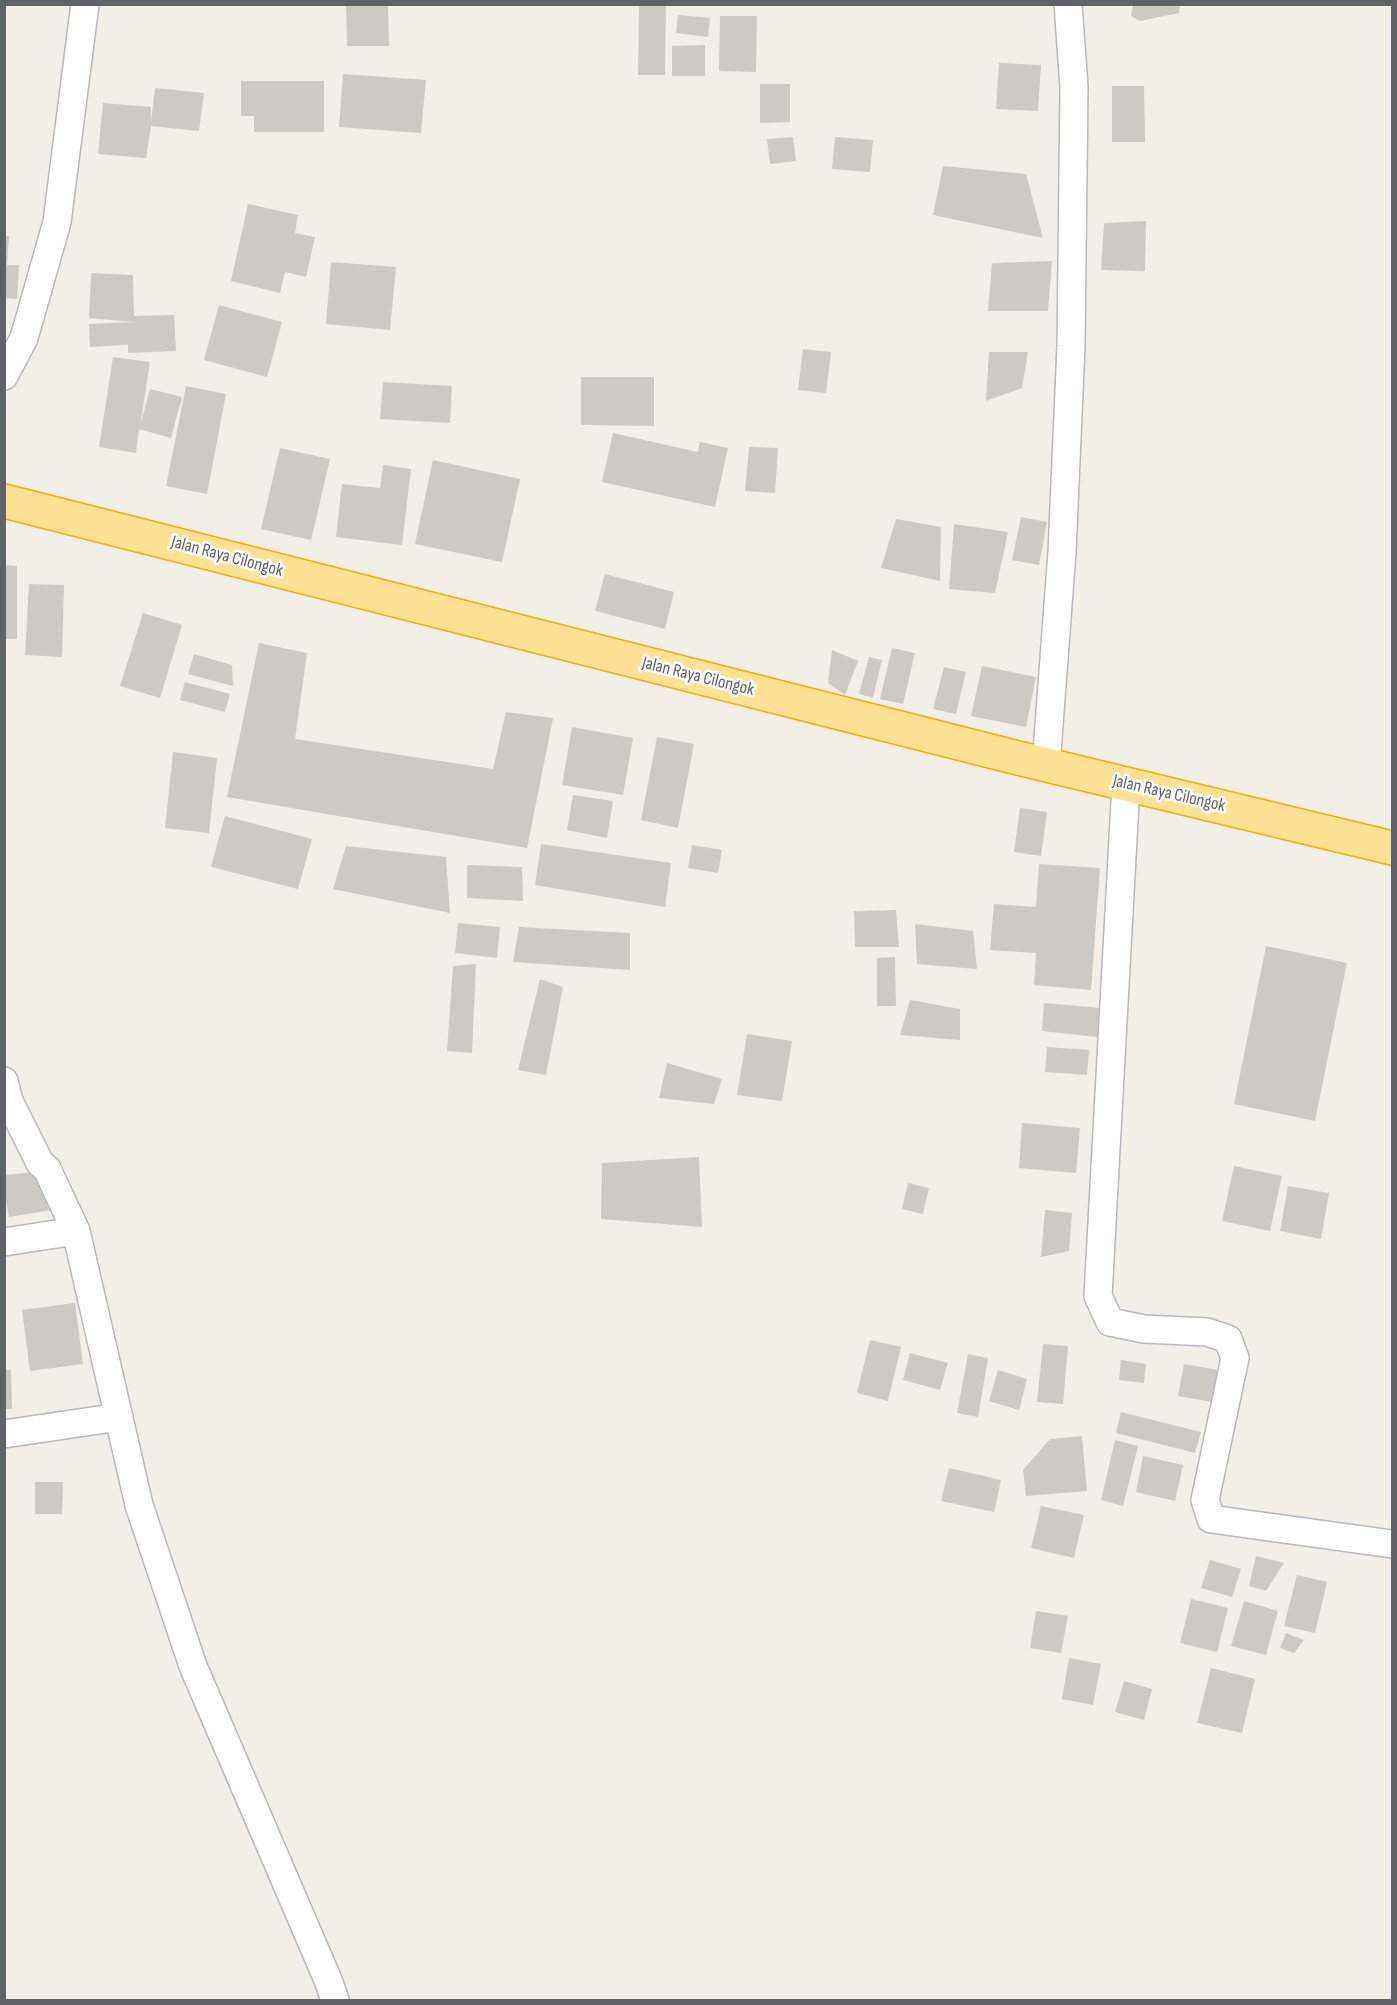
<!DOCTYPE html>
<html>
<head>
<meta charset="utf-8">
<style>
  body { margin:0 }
  #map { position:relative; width:1397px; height:2005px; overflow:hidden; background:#f1efe8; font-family:"Sofia Sans Condensed",sans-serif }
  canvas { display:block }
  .frame { position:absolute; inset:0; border:6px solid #5f6368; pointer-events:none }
</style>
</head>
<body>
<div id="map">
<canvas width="1397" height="2005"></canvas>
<div class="frame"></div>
</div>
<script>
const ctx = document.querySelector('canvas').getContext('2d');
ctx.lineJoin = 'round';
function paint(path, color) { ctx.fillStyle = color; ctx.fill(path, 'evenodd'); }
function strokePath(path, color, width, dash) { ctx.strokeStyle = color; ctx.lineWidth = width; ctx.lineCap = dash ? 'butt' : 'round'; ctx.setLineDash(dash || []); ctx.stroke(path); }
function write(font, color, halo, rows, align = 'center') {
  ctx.font = font + ' "Sofia Sans Condensed",sans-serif'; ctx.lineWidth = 5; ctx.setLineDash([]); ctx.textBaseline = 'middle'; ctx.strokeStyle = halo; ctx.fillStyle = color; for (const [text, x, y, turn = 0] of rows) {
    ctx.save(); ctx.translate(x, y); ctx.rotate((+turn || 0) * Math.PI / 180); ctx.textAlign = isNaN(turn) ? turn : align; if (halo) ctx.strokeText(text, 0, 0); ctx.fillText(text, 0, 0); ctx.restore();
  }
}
paint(new Path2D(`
  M 346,4 L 388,4 L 389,46 L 347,46 Z
  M 639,4 L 666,5 L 665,75 L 638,75 Z
  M 1133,4 L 1180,4 L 1179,13 L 1140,21 L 1131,16 Z
  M 678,15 L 710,18 L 708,37 L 676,33 Z
  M 720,16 L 757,16 L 756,72 L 719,71 Z
  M 705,45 L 705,76 L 672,76 L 672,46 Z
  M 999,63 L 1041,65 L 1038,111 L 996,109 Z
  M 343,74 L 426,80 L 421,133 L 339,127 Z
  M 241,81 L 324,81 L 324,132 L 254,132 L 254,116 L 241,116 Z
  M 760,84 L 790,84 L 790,122 L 760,123 Z
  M 1112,86 L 1144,86 L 1145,142 L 1112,142 Z
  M 155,88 L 204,93 L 199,131 L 151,126 L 146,158 L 98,154 L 103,103 L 151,107 L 151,121 Z
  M 793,137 L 796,161 L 770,164 L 767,139 Z
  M 835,137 L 873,140 L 870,172 L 832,169 Z
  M 943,166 L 1026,174 L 1043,238 L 933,215 Z
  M 248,204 L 298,215 L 295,233 L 315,237 L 306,277 L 285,272 L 280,293 L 231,281 Z
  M 1146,221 L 1145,271 L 1101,270 L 1104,223 Z
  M 4,236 L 9,236 L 7,265 L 19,265 L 17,299 L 4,298 Z
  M 1052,261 L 1048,311 L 988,311 L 992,263 Z
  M 331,262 L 396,267 L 390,330 L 326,324 Z
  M 91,273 L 133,275 L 134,316 L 174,315 L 176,351 L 128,353 L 128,345 L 90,347 L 89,324 L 134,322 L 89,318 Z
  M 219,305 L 282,322 L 267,377 L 204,360 Z
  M 803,349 L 831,352 L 826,393 L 798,390 Z
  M 989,352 L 1028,352 L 1022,388 L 986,401 Z
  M 113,357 L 150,362 L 140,426 L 150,389 L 182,397 L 171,438 L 139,429 L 136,453 L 99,447 Z
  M 581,377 L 654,377 L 654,426 L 581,425 Z
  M 383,382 L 452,386 L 450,423 L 380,419 Z
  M 186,386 L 226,394 L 207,494 L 166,486 Z
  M 613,433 L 698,452 L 700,442 L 728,448 L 715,507 L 602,482 Z
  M 749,447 L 778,448 L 775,493 L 745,491 Z
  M 280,448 L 330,459 L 311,540 L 261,529 Z
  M 433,460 L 520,479 L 502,562 L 415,544 Z
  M 383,465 L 411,469 L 402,545 L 336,537 L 342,484 L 380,488 Z
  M 1021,517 L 1047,522 L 1039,565 L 1012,560 Z
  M 896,519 L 941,527 L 940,581 L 881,568 Z
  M 954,524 L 1008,532 L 995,593 L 949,589 Z
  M 4,565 L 17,566 L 17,639 L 4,639 Z
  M 605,574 L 674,592 L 665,629 L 595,611 Z
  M 29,584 L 64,585 L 62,657 L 25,655 Z
  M 143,613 L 182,625 L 160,698 L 120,686 Z
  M 259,643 L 307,653 L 295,739 L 493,769 L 506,712 L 553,718 L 527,848 L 227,797 Z
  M 892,648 L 915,653 L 903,704 L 880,699 Z
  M 832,650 L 858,661 L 845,695 L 828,683 Z
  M 194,654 L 232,665 L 233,686 L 188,674 Z
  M 869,657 L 882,660 L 873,698 L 859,694 Z
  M 982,666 L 1036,677 L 1026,727 L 971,716 Z
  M 944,667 L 966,672 L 956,714 L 933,709 Z
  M 185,682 L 230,694 L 225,712 L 180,700 Z
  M 572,727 L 633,738 L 623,795 L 562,785 Z
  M 657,737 L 694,744 L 678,828 L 641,820 Z
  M 173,752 L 217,758 L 209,833 L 165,828 Z
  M 573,795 L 613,801 L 607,838 L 567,830 Z
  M 1020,808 L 1047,812 L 1041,856 L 1014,852 Z
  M 225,816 L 312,839 L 298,889 L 211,867 Z
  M 541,844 L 671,863 L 665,907 L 535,885 Z
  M 692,845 L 722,850 L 718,873 L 688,868 Z
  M 346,846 L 446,857 L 450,913 L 333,889 Z
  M 1039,864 L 1100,868 L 1091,990 L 1034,985 L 1036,953 L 990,950 L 994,904 L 1036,907 Z
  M 467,865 L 522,867 L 523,901 L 467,898 Z
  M 896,910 L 899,947 L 855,947 L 854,911 Z
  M 458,923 L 500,927 L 497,958 L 455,953 Z
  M 915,924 L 973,931 L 977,969 L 917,964 Z
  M 519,927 L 630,933 L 630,970 L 513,962 Z
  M 1266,946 L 1347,963 L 1315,1121 L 1234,1104 Z
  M 895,957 L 896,1006 L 877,1006 L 877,958 Z
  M 476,964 L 472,1053 L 447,1051 L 453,966 Z
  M 540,979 L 563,987 L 546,1075 L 518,1070 Z
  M 910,1000 L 960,1009 L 960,1040 L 900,1035 Z
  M 1044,1003 L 1101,1008 L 1097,1037 L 1042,1031 Z
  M 747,1034 L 792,1041 L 782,1101 L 737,1095 Z
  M 1047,1047 L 1089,1050 L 1087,1075 L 1045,1072 Z
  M 667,1063 L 722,1079 L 714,1104 L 659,1098 Z
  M 1022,1123 L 1080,1128 L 1076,1173 L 1019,1168 Z
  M 699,1157 L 702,1227 L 601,1219 L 602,1163 Z
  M 1234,1166 L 1282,1176 L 1270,1231 L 1222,1221 Z
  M 46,1171 L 52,1210 L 9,1217 L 4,1190 L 4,1175 Z
  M 908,1183 L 929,1188 L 923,1214 L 902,1209 Z
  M 1288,1186 L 1329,1193 L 1321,1239 L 1280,1231 Z
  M 1045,1210 L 1072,1213 L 1069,1251 L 1041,1257 Z
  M 75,1303 L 83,1364 L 30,1371 L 22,1310 Z
  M 870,1340 L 901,1347 L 888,1401 L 857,1393 Z
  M 1043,1344 L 1068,1346 L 1063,1404 L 1037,1402 Z
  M 910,1353 L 948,1363 L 940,1390 L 903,1380 Z
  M 968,1354 L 988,1358 L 978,1417 L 957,1413 Z
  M 1121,1360 L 1146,1364 L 1144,1383 L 1119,1380 Z
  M 1184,1364 L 1218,1370 L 1212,1402 L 1178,1396 Z
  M 4,1370 L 11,1370 L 12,1409 L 4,1409 Z
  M 998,1370 L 1027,1379 L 1019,1410 L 989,1401 Z
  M 1121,1412 L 1201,1432 L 1195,1453 L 1116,1433 Z
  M 1082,1436 L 1087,1491 L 1026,1496 L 1023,1470 L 1050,1439 Z
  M 1115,1440 L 1138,1446 L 1123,1506 L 1101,1500 Z
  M 1143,1456 L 1183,1465 L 1175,1501 L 1136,1492 Z
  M 949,1468 L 1001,1480 L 994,1512 L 941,1501 Z
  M 35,1482 L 63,1482 L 62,1514 L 35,1514 Z
  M 1041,1506 L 1084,1515 L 1074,1558 L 1031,1548 Z
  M 1256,1556 L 1284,1563 L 1266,1591 L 1249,1586 Z
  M 1210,1560 L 1241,1569 L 1232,1597 L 1201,1588 Z
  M 1297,1575 L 1327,1582 L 1315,1633 L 1284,1626 Z
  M 1191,1599 L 1228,1608 L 1217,1652 L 1180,1643 Z
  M 1244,1601 L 1278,1611 L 1266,1655 L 1231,1646 Z
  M 1036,1611 L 1068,1616 L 1061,1653 L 1030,1648 Z
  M 1286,1633 L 1304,1640 L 1294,1653 L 1280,1648 Z
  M 1069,1658 L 1101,1664 L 1093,1705 L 1062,1699 Z
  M 1211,1668 L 1255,1679 L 1242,1733 L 1197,1723 Z
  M 1124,1681 L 1152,1689 L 1144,1720 L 1115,1712 Z`), '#cccac5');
const street = new Path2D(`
  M 4,376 L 24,338 L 57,222 L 85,4
  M 1046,765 L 1062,552 L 1071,346 L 1074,87 L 1068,4
  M 1126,784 L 1098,1296 L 1110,1322 L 1144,1329 L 1207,1332 L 1228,1339 L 1235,1358 L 1205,1500 L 1211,1519 L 1392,1544
  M 4,1081 L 9,1101 L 40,1163 L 47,1169 L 76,1231 L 139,1505 L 193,1666 L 328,1980 L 335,2000
  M 4,1242 L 76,1231
  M 4,1434 L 119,1417`);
const highway = new Path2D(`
  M 4,501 L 1018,758 L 1392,848`);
strokePath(street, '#b5b8bc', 30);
strokePath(highway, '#f9ab00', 36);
strokePath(street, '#fff', 27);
strokePath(highway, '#fde293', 33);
write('18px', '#5f6368', '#fff', [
  ["Jalan Raya Cilongok",227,557,15],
  ["Jalan Raya Cilongok",698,677,14],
  ["Jalan Raya Cilongok",1169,794,13]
]);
</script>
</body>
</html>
